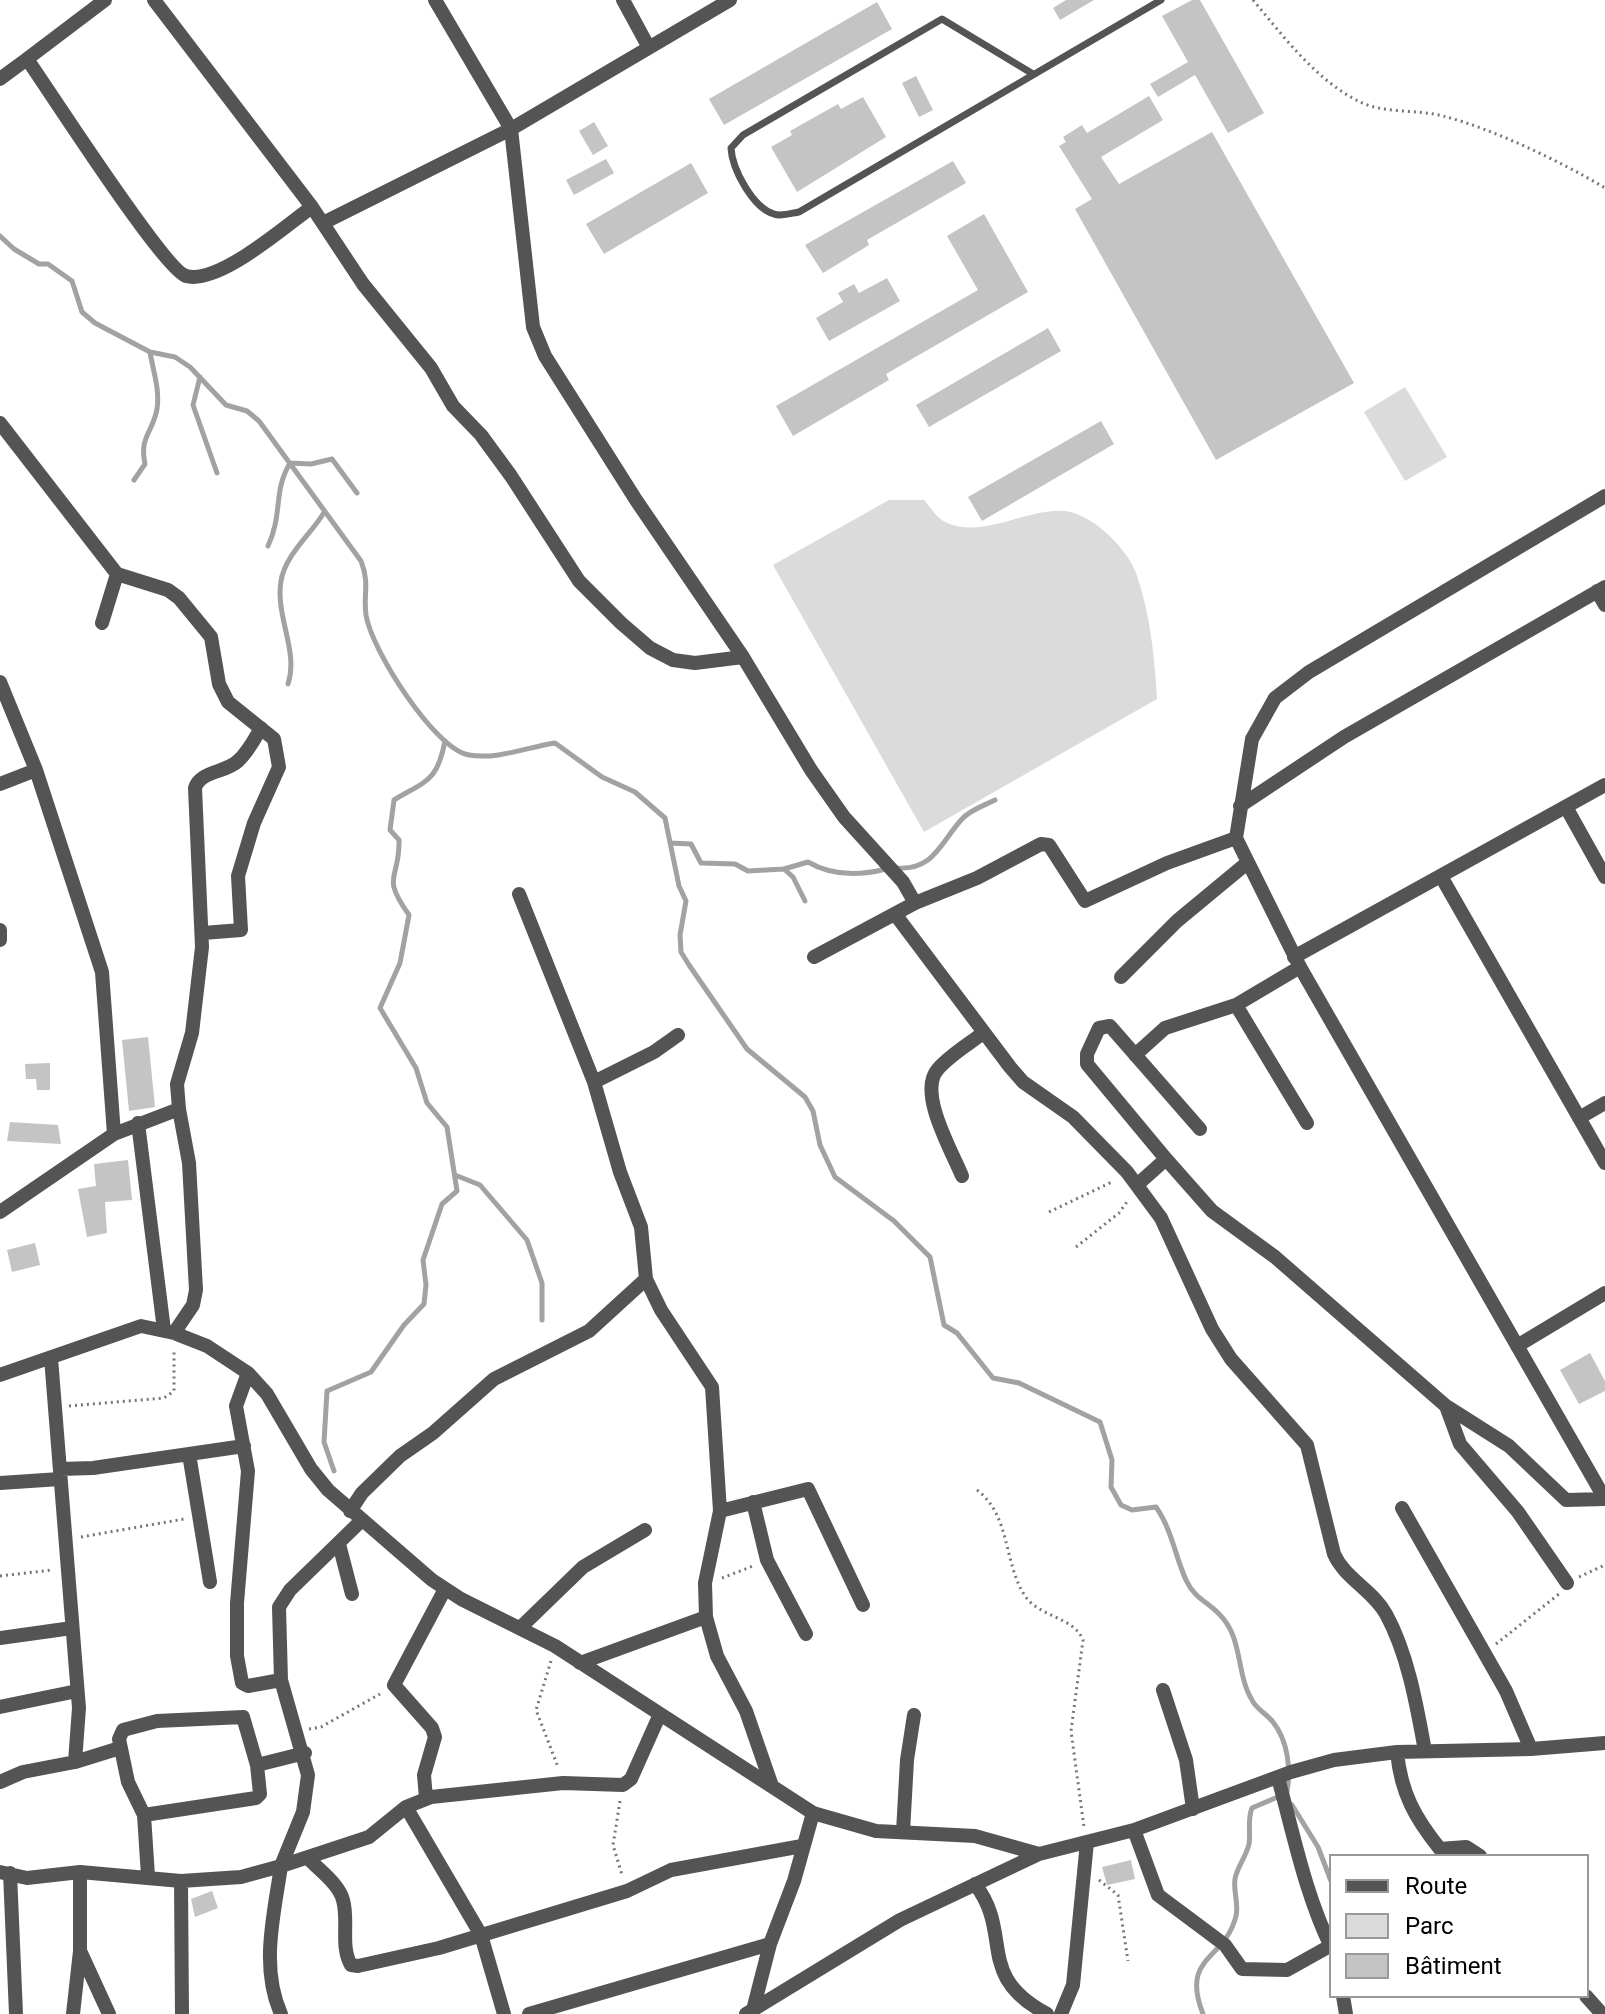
<!DOCTYPE html>
<html>
<head>
<meta charset="utf-8">
<style>
  body { margin:0 }
  #map { position:relative; width:1605px; height:2014px; overflow:hidden; background:#fff; font-family:Roboto,sans-serif }
  canvas { display:block }
  .legend { position:absolute; left:1329px; top:1854px; width:260px; height:144px; box-sizing:border-box; background:#fff; border:2px solid #999; margin:0; padding:10px 14px; list-style:none; font-size:24px; color:#000 }
  .legend li { display:flex; align-items:center; gap:16px; height:40px }
  .legend b { width:40px; border:2px solid #999 }
</style>
</head>
<body>
<div id="map">
<canvas width="1605" height="2014"></canvas>
<ul class="legend">
<li><b style="height:10px;background:#545454"></b>Route</li>
<li><b style="height:22px;background:#dbdbdb"></b>Parc</li>
<li><b style="height:22px;background:#c4c4c4"></b>Bâtiment</li>
</ul>
</div>
<script>
const ctx = document.querySelector('canvas').getContext('2d');
ctx.lineJoin = 'round';
function paint(path, color) { ctx.fillStyle = color; ctx.fill(path, 'evenodd'); }
function strokePath(path, color, width, dash) { ctx.strokeStyle = color; ctx.lineWidth = width; ctx.lineCap = dash ? 'butt' : 'round'; ctx.setLineDash(dash || []); ctx.stroke(path); }
paint(new Path2D(`
  M 1405,387 L 1447,457 L 1405,481 L 1364,412 Z
  M 889,500 L 924,500 C 930,507 937,518 945,522 C 982,540 1026,508 1065,511 C 1092,514 1127,548 1136,573 C 1150,612 1155,659 1157,699 L 924,832 L 773,565 Z`), '#dbdbdb');
strokePath(new Path2D(`
  M 0,236 L 14,249 L 39,264 L 48,264 L 72,281 L 82,312 L 95,323 L 150,352 L 175,357 L 190,367 L 226,405 L 247,411 L 259,421 L 361,561 C 370,584 363,594 366,615 C 371,649 435,750 469,755 C 497,760 528,747 555,743 L 602,777 L 635,792 L 665,818 L 679,886 L 686,901 L 680,935 L 681,952 L 689,965 L 747,1049 L 805,1097 L 813,1111 L 820,1145 L 835,1177 L 894,1221 L 930,1257 L 944,1325 L 957,1333 L 993,1378 L 1019,1383 L 1100,1422 L 1112,1460 L 1111,1487 L 1121,1505 L 1132,1510 L 1156,1507 C 1172,1530 1175,1556 1186,1580 C 1194,1598 1208,1602 1220,1615 C 1243,1638 1236,1674 1252,1700 C 1256,1709 1267,1714 1273,1722 C 1288,1741 1291,1769 1287,1792
  M 200,377 L 193,405 L 217,473
  M 134,480 L 145,464 C 139,437 153,432 157,409 C 160,389 153,371 150,352
  M 268,546 C 283,514 273,491 290,463 L 311,464 L 332,459 L 357,493
  M 288,684 C 299,651 275,616 281,581 C 285,555 311,534 323,514
  M 670,843 L 691,844 L 701,863 L 735,864 L 748,871 L 784,869 L 793,877 L 805,901
  M 896,868 C 934,871 940,843 962,819 C 970,810 985,805 995,800
  M 784,869 L 808,862 C 832,876 859,876 886,869
  M 455,1175 L 480,1185 L 527,1240 L 542,1283 L 542,1320
  M 334,1471 L 324,1442 L 327,1391 L 371,1372 L 404,1325 L 424,1304 L 426,1285 L 423,1260 L 442,1204 L 457,1191 L 447,1127 L 427,1103 L 416,1068 L 380,1008 L 400,963 L 409,915 C 380,874 400,881 399,840 L 390,830 L 394,800 C 427,780 437,782 445,741
  M 1292,1805 L 1318,1847 L 1331,1881
  M 1203,2014 C 1180,1955 1225,1961 1236,1916 C 1239,1904 1233,1891 1235,1879 C 1237,1867 1246,1857 1249,1844 C 1251,1832 1247,1820 1252,1808 L 1280,1796`), '#a2a2a2', 5);
paint(new Path2D(`
  M 1066,0 L 1094,0 L 1060,20 L 1053,8 Z
  M 1192,0 L 1200,0 L 1264,113 L 1228,133 L 1195,75 L 1158,97 L 1150,84 L 1188,62 L 1162,16 Z
  M 877,2 L 892,29 L 724,125 L 709,99 Z
  M 916,76 L 933,110 L 919,117 L 902,83 Z
  M 1149,96 L 1163,120 L 1101,157 L 1119,184 L 1212,132 L 1354,383 L 1216,460 L 1075,209 L 1092,199 L 1059,146 L 1066,142 L 1063,137 L 1082,125 L 1087,133 Z
  M 863,97 L 886,137 L 797,192 L 771,147 L 792,135 L 790,131 L 838,104 L 841,109 Z
  M 594,122 L 608,146 L 593,155 L 579,131 Z
  M 606,159 L 614,173 L 574,195 L 566,180 Z
  M 953,161 L 966,183 L 867,240 L 869,245 L 823,273 L 805,245 Z
  M 691,163 L 708,193 L 604,254 L 586,224 Z
  M 984,214 L 1028,292 L 886,374 L 889,380 L 793,436 L 776,406 L 978,290 L 947,236 Z
  M 887,278 L 900,301 L 829,341 L 816,318 L 843,302 L 838,293 L 854,284 L 859,293 Z
  M 1048,328 L 1061,351 L 929,427 L 916,405 Z
  M 1101,421 L 1114,444 L 982,521 L 968,497 Z
  M 148,1037 L 155,1107 L 129,1111 L 122,1040 Z
  M 50,1063 L 50,1090 L 37,1090 L 36,1079 L 26,1079 L 25,1064 Z
  M 10,1122 L 58,1125 L 61,1144 L 7,1141 Z
  M 128,1160 L 132,1200 L 105,1202 L 107,1233 L 87,1237 L 78,1189 L 96,1186 L 94,1164 Z
  M 35,1243 L 40,1265 L 12,1272 L 7,1250 Z
  M 1590,1353 L 1605,1381 L 1605,1391 L 1579,1404 L 1560,1370 Z
  M 1131,1860 L 1135,1879 L 1107,1885 L 1102,1867 Z
  M 212,1891 L 218,1908 L 195,1917 L 191,1899 Z`), '#c4c4c4');
strokePath(new Path2D(`
  M 1253,0 C 1284,37 1315,79 1358,101 C 1383,114 1416,109 1443,116 C 1493,129 1560,161 1605,188
  M 1049,1212 L 1114,1181
  M 1076,1247 L 1119,1213 L 1129,1199
  M 69,1406 L 164,1398 L 174,1391 L 174,1350
  M 977,1490 C 1011,1516 1003,1562 1025,1596 C 1039,1617 1074,1617 1083,1640 L 1071,1731 L 1084,1827
  M 81,1537 L 184,1519
  M 0,1576 L 52,1570
  M 1579,1577 L 1605,1565
  M 722,1578 L 753,1566
  M 1496,1644 L 1559,1594
  M 551,1661 L 536,1710 L 558,1767
  M 309,1729 L 321,1727 L 380,1694
  M 620,1801 L 613,1845 L 622,1875
  M 1099,1880 L 1118,1895 L 1128,1961`), '#767676', 3, [2, 4]);
strokePath(new Path2D(`
  M 1033,74 L 942,19 L 743,135 L 731,148 C 732,169 753,208 774,214 C 781,217 792,213 799,212 L 1161,0`), '#545454', 7);
strokePath(new Path2D(`
  M 154,0 L 312,207 L 363,284 L 431,368 L 453,406 L 481,435 L 511,476 L 579,581 L 621,623 L 650,648 L 673,660 L 695,663 L 743,657
  M 435,0 L 511,129 L 533,327 L 545,356 L 636,500 L 743,657 L 811,770 L 844,817 L 903,882 L 915,903
  M 623,0 L 648,46
  M 27,59 L 105,0
  M 0,79 L 27,59 C 49,90 164,270 186,276 C 219,285 285,226 312,207
  M 323,223 L 511,129 L 730,0
  M 0,423 L 117,574 L 102,623
  M 1605,496 L 1309,672 L 1275,698 L 1252,739 L 1236,838 L 1300,967 L 1605,1499
  M 117,574 L 168,590 L 179,598 L 211,637 L 219,684 L 228,702 L 274,739 L 279,767 L 254,823 L 238,876 L 241,930 L 203,933
  M 1597,591 L 1605,605
  M 0,682 L 36,770 L 102,972 L 114,1134
  M 0,784 L 36,770
  M 1240,806 L 1344,737 L 1605,587
  M 1566,807 L 1605,877
  M 1442,878 L 1605,1163
  M 519,894 L 594,1082 L 654,1052 L 678,1035
  M 895,914 L 1010,1067 L 1023,1082 L 1073,1117 L 1127,1172 L 1161,1218 L 1212,1329 L 1231,1359 L 1307,1445 L 1334,1554 C 1345,1579 1373,1590 1386,1614 C 1408,1654 1417,1707 1425,1751
  M 0,930 L 0,940
  M 814,957 L 915,903 L 977,878 L 1041,844 L 1049,845 L 1085,901 L 1167,863 L 1236,838
  M 1294,957 L 1605,785
  M 1121,977 L 1177,921 L 1247,863
  M 1236,1005 L 1307,1123
  M 1135,1055 L 1165,1028 L 1236,1005 L 1300,967
  M 594,1082 L 620,1172 L 641,1227 L 646,1279 L 661,1310 L 712,1387 L 720,1511 L 705,1583 L 706,1617 L 717,1656 L 746,1711 L 772,1786
  M 1579,1118 L 1605,1103
  M 138,1123 L 164,1330
  M 1166,1159 L 1087,1064 L 1087,1054 L 1099,1028 L 1110,1026 L 1200,1129
  M 962,1176 C 952,1151 917,1092 938,1069 C 950,1055 969,1044 983,1033
  M 1138,1184 L 1166,1159 L 1212,1211 L 1275,1257 L 1446,1406 L 1509,1446 L 1566,1500 L 1605,1499
  M 0,1212 L 114,1134 L 179,1109 L 177,1084 L 192,1033 L 202,947 L 195,788 C 200,771 225,773 238,761 C 248,752 254,740 261,728
  M 174,1333 L 193,1305 L 196,1290 L 189,1163 L 179,1109
  M 1517,1346 L 1605,1293
  M 248,1373 L 236,1406 L 248,1471 L 237,1603 L 237,1656 L 242,1683 L 248,1686 L 281,1680
  M 0,1375 L 141,1326 L 174,1333 L 207,1346 L 248,1373 L 267,1394 L 311,1469 L 328,1490 L 432,1580 L 461,1599 L 555,1646 L 813,1813 L 876,1831 L 975,1836 L 1039,1854 L 1134,1830 L 1291,1772 L 1334,1760 L 1397,1752 L 1531,1749 L 1605,1743
  M 1446,1406 L 1460,1444 L 1518,1512 L 1567,1583
  M 189,1454 L 210,1582
  M 60,1469 L 93,1468 L 244,1446
  M 0,1483 L 60,1479
  M 753,1502 L 767,1560 L 806,1634
  M 1402,1508 L 1506,1691 L 1531,1749
  M 350,1511 L 362,1493 L 400,1456 L 433,1433 L 494,1379 L 589,1331 L 646,1279
  M 720,1511 L 808,1489 L 863,1605
  M 339,1544 L 352,1594
  M 520,1628 L 583,1567 L 645,1530
  M 0,1638 L 72,1628
  M 580,1663 L 706,1617
  M 1163,1690 L 1186,1760 L 1193,1809
  M 0,1707 L 77,1691
  M 1397,1752 C 1401,1793 1415,1818 1440,1849 L 1466,1847 L 1480,1856
  M 75,1762 L 120,1748
  M 1278,1778 C 1294,1836 1305,1893 1331,1947
  M 0,1782 L 23,1772 L 75,1762 L 79,1708 L 51,1358
  M 426,1798 L 424,1775 L 435,1737 L 432,1728 L 394,1685 L 445,1589
  M 406,1807 L 481,1935 L 504,2014
  M 144,1815 L 128,1782 L 119,1739 L 123,1730 L 157,1721 L 243,1717 L 257,1765
  M 1134,1830 L 1158,1895 L 1225,1945 L 1242,1969 L 1287,1970 L 1330,1946
  M 903,1832 L 907,1760 L 914,1715
  M 309,1859 C 320,1871 339,1884 343,1900 C 349,1921 340,1946 351,1965 L 358,1966 L 439,1948 L 627,1891 L 671,1870 L 802,1846
  M 0,1872 L 27,1878 L 80,1872 L 181,1881 L 241,1877 L 281,1866 L 303,1812 L 308,1775 L 281,1680 L 279,1607 L 290,1590 L 362,1520
  M 10,1873 L 16,2014
  M 148,1876 L 144,1815 L 256,1798 L 260,1794 L 257,1765 L 305,1753
  M 181,1881 L 182,2014
  M 975,1884 C 1014,1935 974,1975 1047,2014
  M 81,1953 L 109,2014
  M 1343,1996 L 1346,2014
  M 1586,1996 L 1602,2014
  M 73,2014 L 80,1951 L 80,1872
  M 281,2014 C 260,1967 274,1915 281,1866 L 369,1837 L 406,1807 L 431,1797 L 563,1783 L 623,1785 L 631,1779 L 660,1714
  M 529,2014 L 770,1944
  M 746,2014 L 900,1920 L 1039,1854
  M 752,2014 L 770,1944 L 794,1881 L 813,1813
  M 1061,2014 L 1073,1985 L 1087,1842`), '#545454', 14);
</script>
</body>
</html>
